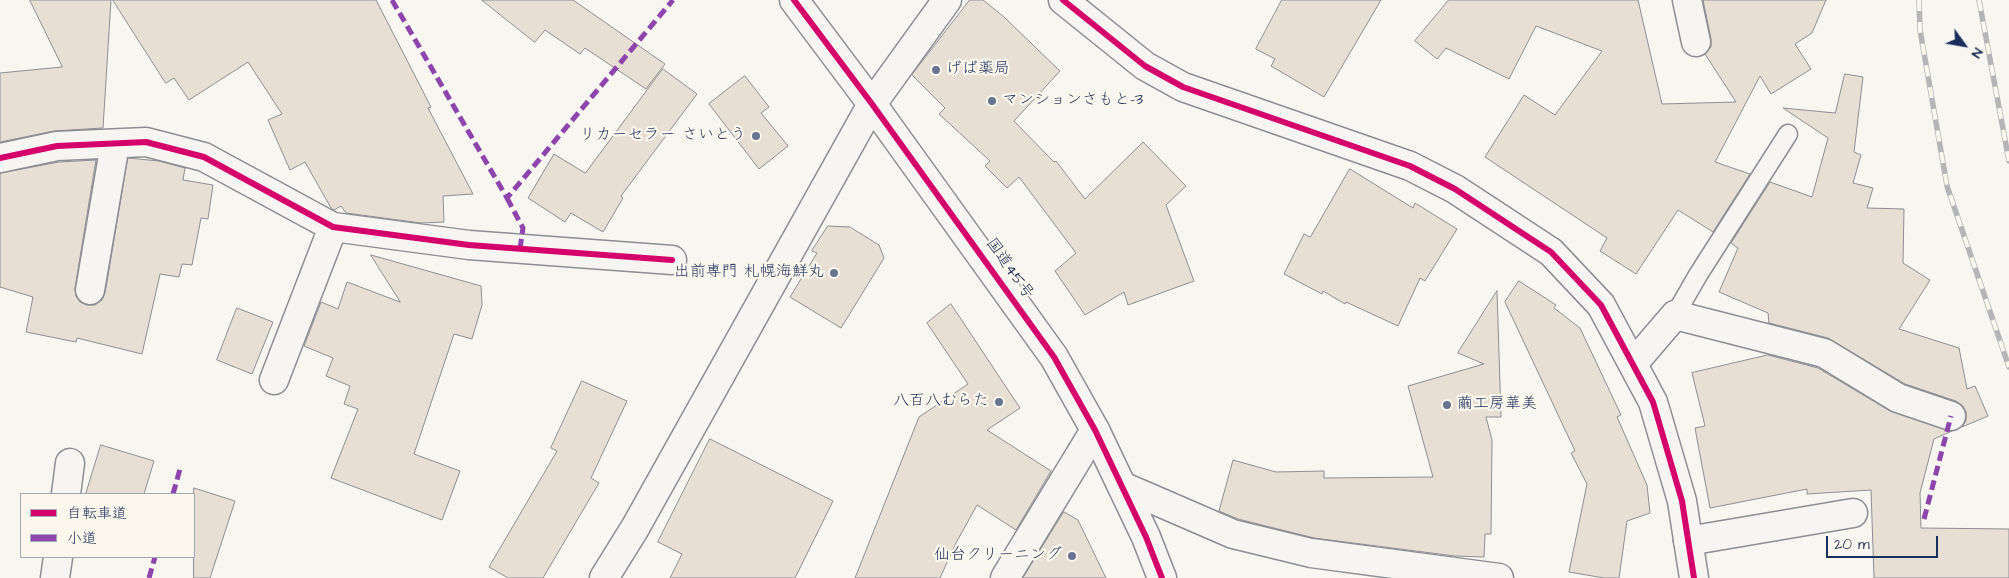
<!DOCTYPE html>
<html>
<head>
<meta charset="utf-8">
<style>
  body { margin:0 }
  #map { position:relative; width:2009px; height:578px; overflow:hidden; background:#f8f6f0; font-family:"Architects Daughter","Klee One",sans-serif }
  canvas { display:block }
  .legend { position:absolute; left:20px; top:493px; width:175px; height:65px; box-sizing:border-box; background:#fbf7ec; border:1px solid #a1a7b3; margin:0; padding:6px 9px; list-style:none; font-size:15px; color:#1b2f5e }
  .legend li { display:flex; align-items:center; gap:10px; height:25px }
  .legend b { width:25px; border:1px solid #a1a7b3 }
  .north { position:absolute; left:1939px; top:20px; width:50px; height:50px; -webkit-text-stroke:4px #fbf7ec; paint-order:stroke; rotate:122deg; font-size:14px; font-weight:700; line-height:20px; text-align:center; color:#1b2f5e }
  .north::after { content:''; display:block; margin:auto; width:18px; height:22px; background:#1b2f5e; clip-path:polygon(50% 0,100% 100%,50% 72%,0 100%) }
  .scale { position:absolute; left:1826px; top:536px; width:112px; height:22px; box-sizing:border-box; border:2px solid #1b2f5e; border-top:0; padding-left:6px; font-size:15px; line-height:18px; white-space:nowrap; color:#1b2f5e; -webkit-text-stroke:4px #fbf7ec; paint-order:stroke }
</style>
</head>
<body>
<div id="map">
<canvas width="2009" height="578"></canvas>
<ul class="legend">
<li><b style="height:6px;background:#d6006c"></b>自転車道</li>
<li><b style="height:6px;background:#8e44ad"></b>小道</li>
</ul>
<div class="north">N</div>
<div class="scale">20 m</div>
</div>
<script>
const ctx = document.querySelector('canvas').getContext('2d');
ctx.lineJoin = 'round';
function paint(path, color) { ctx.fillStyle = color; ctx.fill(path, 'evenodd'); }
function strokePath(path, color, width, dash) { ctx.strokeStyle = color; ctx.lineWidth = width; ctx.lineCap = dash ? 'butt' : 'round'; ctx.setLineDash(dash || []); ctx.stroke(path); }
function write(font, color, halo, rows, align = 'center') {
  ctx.font = font + ' "Architects Daughter","Klee One",sans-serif'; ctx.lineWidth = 4.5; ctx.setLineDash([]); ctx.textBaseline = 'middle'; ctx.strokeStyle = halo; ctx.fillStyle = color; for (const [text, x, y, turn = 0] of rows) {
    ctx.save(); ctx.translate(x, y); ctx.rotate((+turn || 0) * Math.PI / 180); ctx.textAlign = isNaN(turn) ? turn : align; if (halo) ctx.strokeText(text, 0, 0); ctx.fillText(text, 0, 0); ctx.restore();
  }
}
const building = new Path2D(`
  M 30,0 L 111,0 L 103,128 L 54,131 L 0,142 L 0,73 L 62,67 Z
  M 113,0 L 376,0 L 431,107 L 428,108 L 473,194 L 443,196 L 444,222 L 421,223 L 346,213 L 341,206 L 334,210 L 331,208 L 305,162 L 290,170 L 268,120 L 282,114 L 248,62 L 189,100 L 174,78 L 166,83 Z
  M 482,0 L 573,0 L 665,64 L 646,89 L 585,48 L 580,54 L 545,30 L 535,42 Z
  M 970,0 L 983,0 L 1004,17 L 1060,71 L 1014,121 L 1054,162 L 1056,161 L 1085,199 L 1143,142 L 1186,186 L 1166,205 L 1194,281 L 1128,305 L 1124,292 L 1085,315 L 1055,271 L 1076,253 L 1019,177 L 1007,188 L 985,166 L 990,161 L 939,114 L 945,108 L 912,75 Z
  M 1282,0 L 1381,0 L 1324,97 L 1271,66 L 1275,59 L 1256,49 Z
  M 1449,0 L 1638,0 L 1662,104 L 1736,102 L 1705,54 L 1711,47 L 1711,39 L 1703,0 L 1826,0 L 1812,33 L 1795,44 L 1811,69 L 1771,94 L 1760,76 L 1715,162 L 1750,174 L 1713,232 L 1678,210 L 1636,274 L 1600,251 L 1607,238 L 1485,157 L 1524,95 L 1555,115 L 1602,51 L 1536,26 L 1509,79 L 1446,48 L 1437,59 L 1415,41 Z
  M 663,69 L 697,94 L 621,196 L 623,198 L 603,232 L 571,213 L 565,222 L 528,198 L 554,154 L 585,173 Z
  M 1845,74 L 1863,77 L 1854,152 L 1861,155 L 1853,183 L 1873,188 L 1867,208 L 1904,209 L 1903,263 L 1930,280 L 1899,329 L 1959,348 L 1967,389 L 1975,386 L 1988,416 L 1962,427 L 1966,421 L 1966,412 L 1963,406 L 1956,401 L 1905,384 L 1828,338 L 1769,323 L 1768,313 L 1719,292 L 1738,248 L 1731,243 L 1770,182 L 1812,197 L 1828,138 L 1783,108 L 1835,113 Z
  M 745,76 L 769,107 L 761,113 L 788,146 L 759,169 L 709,104 Z
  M 128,158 L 159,161 L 185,168 L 183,180 L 213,185 L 208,219 L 201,218 L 192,265 L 182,264 L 179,277 L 160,274 L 142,354 L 77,338 L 76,342 L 26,332 L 33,297 L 0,287 L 0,173 L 59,162 L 96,160 L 75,288 L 76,296 L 80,302 L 87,305 L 95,305 L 102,300 L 105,293 Z
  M 1350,169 L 1413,208 L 1415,203 L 1457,229 L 1425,281 L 1420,278 L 1398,326 L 1346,302 L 1345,304 L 1323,291 L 1322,294 L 1284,274 L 1304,234 L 1310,237 Z
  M 828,226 L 850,227 L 879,245 L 884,258 L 841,328 L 790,297 L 817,253 L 812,251 Z
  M 371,255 L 481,286 L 482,305 L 472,339 L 454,334 L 414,454 L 460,471 L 442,520 L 331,478 L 358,409 L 344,404 L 350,386 L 326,376 L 333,358 L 304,346 L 321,302 L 338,309 L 347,282 L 400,302 Z
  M 1519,281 L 1556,305 L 1554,308 L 1580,328 L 1621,415 L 1617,417 L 1647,485 L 1650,513 L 1627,521 L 1619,578 L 1604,578 L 1569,572 L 1587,484 L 1571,453 L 1575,451 L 1505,302 Z
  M 1497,291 L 1501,417 L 1486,417 L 1492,440 L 1491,534 L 1485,534 L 1484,557 L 1455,556 L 1314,538 L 1238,519 L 1219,511 L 1233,460 L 1276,472 L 1324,471 L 1324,478 L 1433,477 L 1408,386 L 1484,364 L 1458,353 Z
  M 951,304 L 1020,408 L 987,430 L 1051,471 L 1016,530 L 977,505 L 956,543 L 940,578 L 855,578 L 919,417 L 968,384 L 927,323 Z
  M 237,308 L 273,322 L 252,374 L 217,360 Z
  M 1768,355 L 1818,368 L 1890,411 L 1952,431 L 1934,439 L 1920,493 L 1921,528 L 2009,529 L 2009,578 L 1874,578 L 1871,490 L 1807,494 L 1807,489 L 1710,508 L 1695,428 L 1705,426 L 1692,373 Z
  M 582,381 L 627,401 L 591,478 L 599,483 L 543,578 L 508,578 L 489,567 L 557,451 L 551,448 Z
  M 710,439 L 833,501 L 795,578 L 670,578 L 682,554 L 658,542 Z
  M 101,445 L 154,461 L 144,494 L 86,494 Z
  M 194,488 L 235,501 L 210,578 L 194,578 Z
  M 1064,512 L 1078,520 L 1106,578 L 1023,578 Z`);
paint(building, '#e8dfd4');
strokePath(building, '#8b8e94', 1);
const service = new Path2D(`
  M 1675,315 L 1698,275 L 1788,134`);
const minor = new Path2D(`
  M 1687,0 L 1696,42
  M 0,158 L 57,146 L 146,142 L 204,157 L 333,227 L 469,245 L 672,260
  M 90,290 L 115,144
  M 1633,364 L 1675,315 L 1824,353 L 1898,398 L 1951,416
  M 274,380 L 333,227
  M 1122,486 L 1233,534 L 1311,553 L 1499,578
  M 66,494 L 70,463
  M 1688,541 L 1853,513
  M 55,578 L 58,557
  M 1005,578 L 1095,430`);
const tertiary = new Path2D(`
  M 1063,0 L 1145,66 L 1183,87 L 1410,166 L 1455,189 L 1551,252 L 1601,305 L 1653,402 L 1682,501 L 1694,578
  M 604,578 L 635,528 L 872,104 L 947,0`);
const trunk = new Path2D(`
  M 794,0 L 872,104 L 1054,357 L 1095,430 L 1146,537 L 1162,578`);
strokePath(service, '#8b8e94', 21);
strokePath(minor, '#8b8e94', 31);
strokePath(tertiary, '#8b8e94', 31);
strokePath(trunk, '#8b8e94', 31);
strokePath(service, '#f6f5f1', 18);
strokePath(minor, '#f6f5f1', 28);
strokePath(tertiary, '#f6f5f1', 28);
strokePath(trunk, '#f6f5f1', 28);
const rail = new Path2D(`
  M 1919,0 L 1920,30 L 1947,186 L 2009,367
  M 1979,0 L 2009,161`);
strokePath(rail, '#b3b5b7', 5.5);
strokePath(rail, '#fbf7ec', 4, [11]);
strokePath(new Path2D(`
  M 392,0 L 507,198 L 673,0
  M 507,198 L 523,228 L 520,249
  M 173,494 L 180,469
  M 1924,519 L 1951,416
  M 149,578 L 155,557`), '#8e44ad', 5, [10, 5]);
strokePath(new Path2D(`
  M 794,0 L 872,104 L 1054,357 L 1095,430 L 1146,537 L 1162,578
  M 1063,0 L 1145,66 L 1183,87 L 1410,166 L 1455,189 L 1551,252 L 1601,305 L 1653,402 L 1682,501 L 1694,578
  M 0,158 L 57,146 L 146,142 L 204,157 L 333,227 L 469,245 L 672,260`), '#d6006c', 6);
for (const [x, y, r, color] of [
  [936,70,5,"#687591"],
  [992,101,5,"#687591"],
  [756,136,5,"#687591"],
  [834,273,5,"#687591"],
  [999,402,5,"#687591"],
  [1447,405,5,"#687591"],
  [1072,556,5,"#687591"]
]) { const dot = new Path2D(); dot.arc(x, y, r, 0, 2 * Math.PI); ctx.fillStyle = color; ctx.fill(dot); strokePath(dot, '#fbf7ec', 2); }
write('16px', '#1b2f5e', '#fbf7ec', [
  ["げば薬局",946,70,"left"],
  ["マンションさもと-3",1002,101,"left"],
  ["リカーセラー さいとう",746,136],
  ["出前専門 札幌海鮮丸",824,273],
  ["八百八むらた",989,402],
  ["繭工房華美",1457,405,"left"],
  ["仙台クリーニング",1062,556]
], 'right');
write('16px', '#1b2f5e', '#fbf7ec', [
  ["国道45号",1009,269,55]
]);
</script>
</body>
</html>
